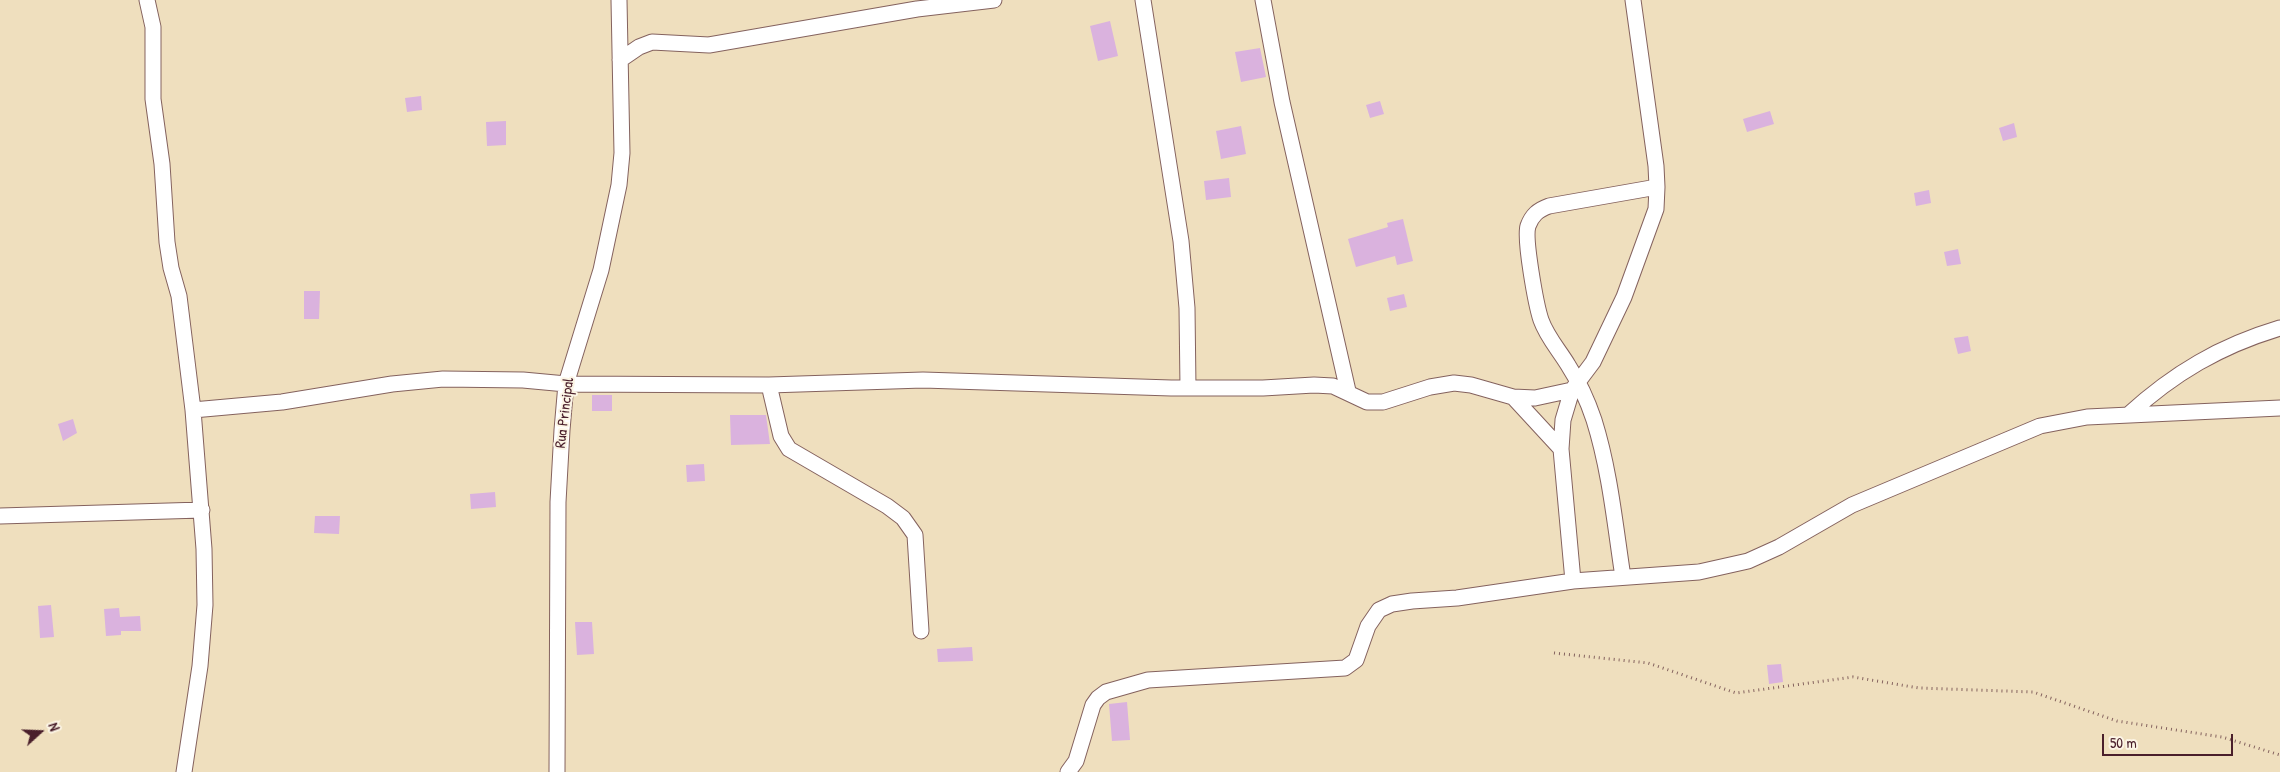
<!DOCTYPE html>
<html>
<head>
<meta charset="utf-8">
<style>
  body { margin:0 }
  #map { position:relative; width:2280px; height:772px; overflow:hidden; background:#efdfbe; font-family:"Patrick Hand",sans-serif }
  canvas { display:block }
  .north { position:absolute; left:15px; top:707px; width:50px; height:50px; -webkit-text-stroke:4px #fcf5e5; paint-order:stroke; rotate:70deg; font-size:14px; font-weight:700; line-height:20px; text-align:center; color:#4a1f2b }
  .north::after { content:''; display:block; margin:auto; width:18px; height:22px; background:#4a1f2b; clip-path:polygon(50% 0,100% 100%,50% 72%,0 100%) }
  .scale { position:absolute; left:2102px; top:734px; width:131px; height:22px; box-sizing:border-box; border:2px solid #4a1f2b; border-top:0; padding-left:6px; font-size:15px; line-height:18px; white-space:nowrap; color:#4a1f2b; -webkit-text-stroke:4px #fcf5e5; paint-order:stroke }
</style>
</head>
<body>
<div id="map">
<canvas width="2280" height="772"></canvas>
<div class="north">N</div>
<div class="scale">50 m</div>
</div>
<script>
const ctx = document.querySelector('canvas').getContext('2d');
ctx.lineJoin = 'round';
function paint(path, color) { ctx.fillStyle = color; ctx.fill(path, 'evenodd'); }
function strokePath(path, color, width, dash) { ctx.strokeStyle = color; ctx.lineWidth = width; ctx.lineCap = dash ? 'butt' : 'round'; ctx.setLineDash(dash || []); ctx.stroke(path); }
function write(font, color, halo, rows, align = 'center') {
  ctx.font = font + ' "Patrick Hand",sans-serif'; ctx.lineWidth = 4; ctx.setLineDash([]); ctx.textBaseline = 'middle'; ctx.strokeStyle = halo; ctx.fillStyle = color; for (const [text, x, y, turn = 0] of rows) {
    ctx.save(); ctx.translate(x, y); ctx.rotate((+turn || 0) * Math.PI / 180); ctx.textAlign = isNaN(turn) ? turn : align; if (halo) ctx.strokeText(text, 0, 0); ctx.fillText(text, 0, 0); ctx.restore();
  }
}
paint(new Path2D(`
  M 1110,21 L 1118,56 L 1098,61 L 1090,26 Z
  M 1260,48 L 1266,77 L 1241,82 L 1235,52 Z
  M 421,96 L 422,110 L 407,112 L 405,98 Z
  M 1380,101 L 1384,114 L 1370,118 L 1366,105 Z
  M 1770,111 L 1774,124 L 1747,132 L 1743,119 Z
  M 506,121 L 506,145 L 487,146 L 486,122 Z
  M 2014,123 L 2017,137 L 2003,141 L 1999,128 Z
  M 1241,126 L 1246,154 L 1221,159 L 1216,131 Z
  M 1229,178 L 1231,197 L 1206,200 L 1204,181 Z
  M 1929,190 L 1931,203 L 1916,206 L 1914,193 Z
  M 1403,219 L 1413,261 L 1397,265 L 1395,256 L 1356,267 L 1348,239 L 1388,227 L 1387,223 Z
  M 1958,249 L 1961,264 L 1947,266 L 1944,252 Z
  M 304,291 L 320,291 L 319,319 L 304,319 Z
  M 1404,294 L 1407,307 L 1390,311 L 1387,298 Z
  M 1968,336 L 1971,351 L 1958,354 L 1954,338 Z
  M 592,395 L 612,395 L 612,411 L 592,411 Z
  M 730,415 L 766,415 L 770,444 L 731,445 Z
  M 73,419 L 77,433 L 63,441 L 58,424 Z
  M 704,464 L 705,481 L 687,482 L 686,465 Z
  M 495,492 L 496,507 L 471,509 L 470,494 Z
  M 315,516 L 340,516 L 339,534 L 314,533 Z
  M 51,605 L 54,637 L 40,638 L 38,606 Z
  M 119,608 L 120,617 L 140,616 L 141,631 L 121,631 L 121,635 L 106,636 L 104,609 Z
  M 575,622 L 592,622 L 594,654 L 577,655 Z
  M 972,647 L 973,661 L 938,662 L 937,649 Z
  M 1781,664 L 1783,682 L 1769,684 L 1767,665 Z
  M 1127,702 L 1130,740 L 1112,741 L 1109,704 Z`), '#dab2de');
const minor = new Path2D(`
  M 147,0 L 153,27 L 153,99 L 162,164 L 167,242 L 171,268 L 179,296 L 193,410 L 204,549 L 205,605 L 200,666 L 184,772
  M 1143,0 L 1181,241 L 1187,308 L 1188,388
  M 1263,0 L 1282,102 L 1348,391
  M 620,60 L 639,47 L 652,42 L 709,45 L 917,9 L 994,0
  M 769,385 L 781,436 L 789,449 L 887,506 L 903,518 L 915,535 L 921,631
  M 1513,397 L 1561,449
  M 193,410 L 282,402 L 392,384 L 443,379 L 523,380 L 566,384 L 769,385 L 923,380 L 1171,388 L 1263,388 L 1314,385 L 1333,386 L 1367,402 L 1383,402 L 1430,387 L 1454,383 L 1471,385 L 1513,397 L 1535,398 L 1572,390
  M 2128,415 C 2174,373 2220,346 2280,328
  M 0,516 L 202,510
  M 1623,577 C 1615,525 1610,471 1594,420 C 1588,402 1579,382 1568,365 C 1559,350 1547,337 1541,320 C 1536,305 1524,239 1528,226 C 1532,215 1538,210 1549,206 L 1657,187
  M 1573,581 L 1561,449 L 1563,420 L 1572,390 L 1593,362 L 1624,297 L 1656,209 L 1657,187 L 1656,166 L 1633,0
  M 557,772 L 558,502 L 562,430 L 566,384 L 601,270 L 619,185 L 622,153 L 619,0
  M 1068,772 L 1076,761 L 1093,705 L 1098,698 L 1106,692 L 1148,680 L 1345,668 L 1356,660 L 1368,626 L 1379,610 L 1392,604 L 1412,601 L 1457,598 L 1573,581 L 1699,572 L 1748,561 L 1779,547 L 1852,505 L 2040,426 L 2087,417 L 2280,408`);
strokePath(minor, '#84625e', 17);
strokePath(new Path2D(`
  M 1554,653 L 1648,663 L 1736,693 L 1853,677 L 1919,688 L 2033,692 L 2117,721 L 2222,737 L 2280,755`), '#84625e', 3, [1, 4]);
strokePath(minor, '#fff', 15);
write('15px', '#4a1f2b', '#fcf5e5', [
  ["Rua Principal",565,413,-83]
]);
</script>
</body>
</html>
